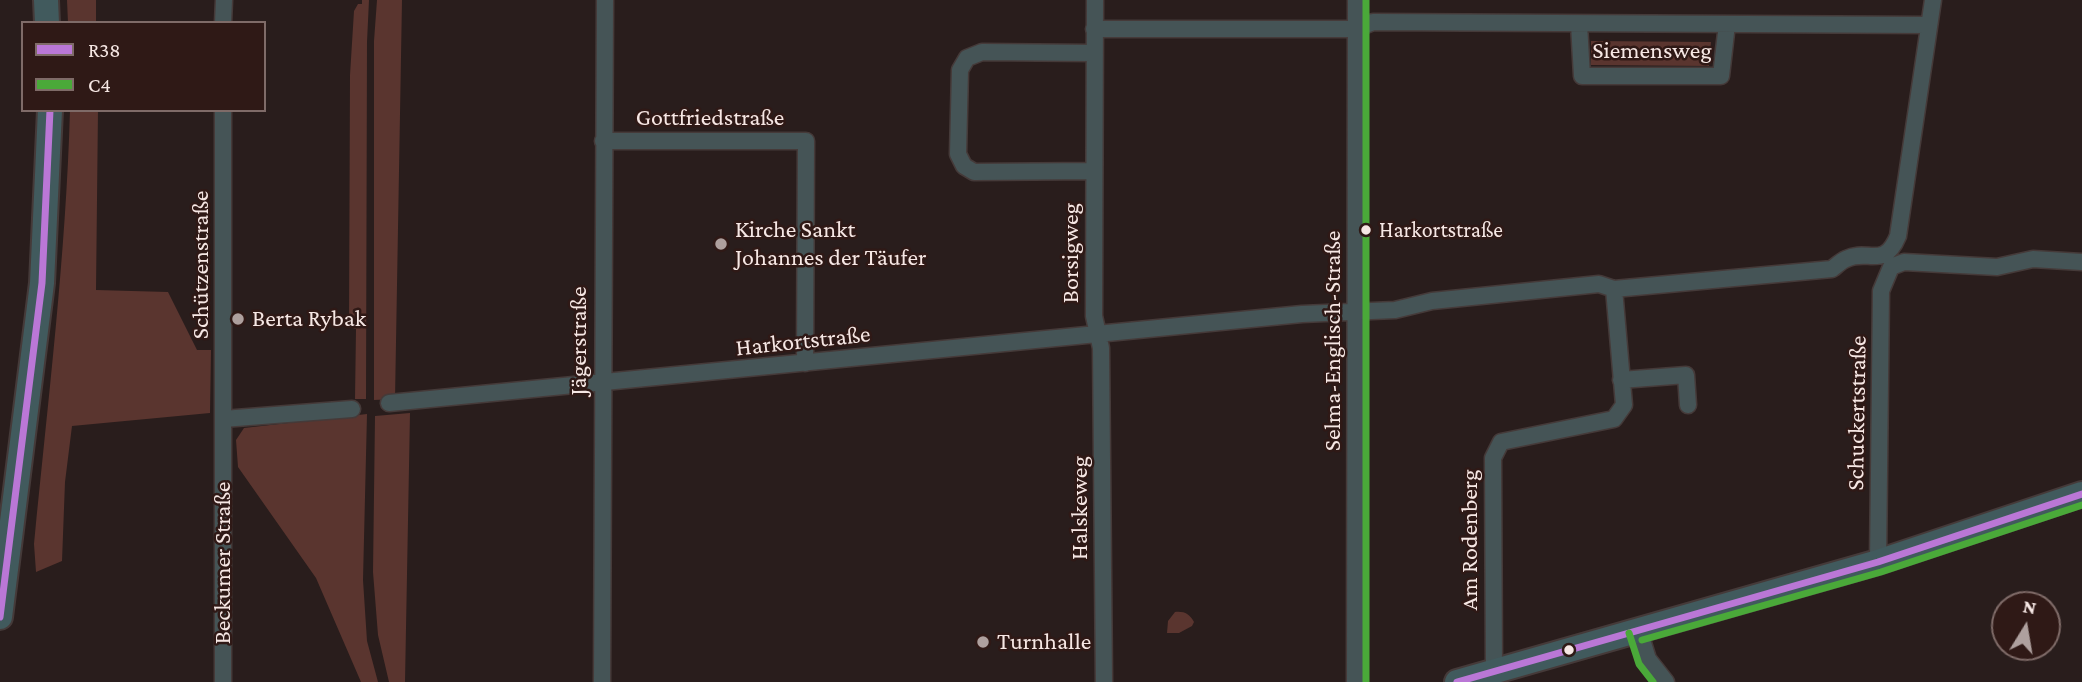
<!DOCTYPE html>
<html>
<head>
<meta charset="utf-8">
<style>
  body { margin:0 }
  #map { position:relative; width:2082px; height:682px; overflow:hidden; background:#291d1c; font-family:"Crimson Pro",serif }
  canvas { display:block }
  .legend { position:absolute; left:21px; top:21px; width:245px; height:91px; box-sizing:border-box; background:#2f1916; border:2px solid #7f6b68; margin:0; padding:9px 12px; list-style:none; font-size:21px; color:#f6e7e4 }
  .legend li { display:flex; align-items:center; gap:14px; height:35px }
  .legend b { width:35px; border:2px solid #7f6b68 }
  .north { position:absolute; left:1991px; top:591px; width:70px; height:70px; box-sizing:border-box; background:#2f1916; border:2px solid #7f6b68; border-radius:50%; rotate:11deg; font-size:19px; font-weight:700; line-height:28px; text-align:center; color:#f6e7e4 }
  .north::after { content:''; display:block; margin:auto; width:24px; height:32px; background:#aea09e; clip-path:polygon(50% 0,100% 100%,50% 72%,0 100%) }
</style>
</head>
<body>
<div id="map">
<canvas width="2082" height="682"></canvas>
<ul class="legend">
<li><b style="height:9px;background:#ba77d6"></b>R38</li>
<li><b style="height:9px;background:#4aa939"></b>C4</li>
</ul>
<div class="north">N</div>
</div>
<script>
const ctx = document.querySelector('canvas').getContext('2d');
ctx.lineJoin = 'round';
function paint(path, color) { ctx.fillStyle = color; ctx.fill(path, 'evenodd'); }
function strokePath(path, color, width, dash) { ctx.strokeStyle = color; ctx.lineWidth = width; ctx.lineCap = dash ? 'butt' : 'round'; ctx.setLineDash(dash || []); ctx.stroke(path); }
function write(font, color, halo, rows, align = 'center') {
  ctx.font = font + ' "Crimson Pro",serif'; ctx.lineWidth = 5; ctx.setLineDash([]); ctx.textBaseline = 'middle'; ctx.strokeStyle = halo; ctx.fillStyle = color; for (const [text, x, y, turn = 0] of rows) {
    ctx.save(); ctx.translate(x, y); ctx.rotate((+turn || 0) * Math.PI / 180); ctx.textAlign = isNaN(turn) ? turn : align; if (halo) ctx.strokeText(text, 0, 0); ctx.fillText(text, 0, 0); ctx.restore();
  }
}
paint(new Path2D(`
  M 67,0 L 96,0 L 96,23 L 68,23 Z
  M 362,0 L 369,0 L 367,42 L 366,399 L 355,399 L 356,329 L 349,327 L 350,75 L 354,11 L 358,4 L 362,4 Z
  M 377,0 L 402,0 L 395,399 L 374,400 L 374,41 Z
  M 1591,41 L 1711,42 L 1709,66 L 1591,65 Z
  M 70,110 L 98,110 L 96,290 L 168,292 L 197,350 L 211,350 L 210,413 L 72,426 L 65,482 L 62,561 L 36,572 L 34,544 C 48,400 66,255 70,110 Z
  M 410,413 L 405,682 L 389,682 L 378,635 L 373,572 L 375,416 Z
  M 367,414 L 363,580 L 367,641 L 378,682 L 361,682 L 316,578 L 238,467 L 236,440 L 244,428 Z
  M 1175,612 C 1184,611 1190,614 1194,622 L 1192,626 L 1179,633 L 1167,633 L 1168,621 Z`), '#5a352f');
const street = new Path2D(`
  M 1095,0 L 1094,316 L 1101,348 L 1104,682
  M 223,23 L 224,0
  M 1579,24 L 1582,76 L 1721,76 L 1727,24
  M 1094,29 L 1356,29 L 1373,22 L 1929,25
  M 1093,53 L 982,52 L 967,58 L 960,70 L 958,154 L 964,166 L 974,172 L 1094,171
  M 603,141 L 806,141 L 805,363
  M 1621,380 L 1686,375 L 1688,405
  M 389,403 L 1302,314 L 1395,310 L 1432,301 L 1599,284 L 1614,289 L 1832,269 C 1836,266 1841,261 1846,259 C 1868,248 1884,270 1898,236 L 1933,0
  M 223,419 L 352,409
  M 1878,562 L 1881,291 L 1891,267 L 1904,262 L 1997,267 L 2033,259 L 2082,262
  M 1639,630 L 1648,659 L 1666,682
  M 1494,672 L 1493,458 L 1501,442 L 1614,419 L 1624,405 L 1614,289
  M 223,682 L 223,110
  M 602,682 L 605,0
  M 1355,682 L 1356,0`);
const primary = new Path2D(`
  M 46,0 L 47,23
  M 0,617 L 42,283 L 50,110
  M 1457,682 L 1878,562 L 2082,494`);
strokePath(street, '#453a39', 19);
strokePath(primary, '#453a39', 28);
strokePath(street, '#455456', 16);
strokePath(primary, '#415a5d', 24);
strokePath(new Path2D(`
  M 0,617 L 42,283 L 50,110
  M 1457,682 L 1878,562 L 2082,494`), '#ba77d6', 7);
strokePath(new Path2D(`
  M 1629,633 L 1639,664 L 1653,682
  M 1642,640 L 1881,572 L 2082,505
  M 1366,682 L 1366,0`), '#4aa939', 7);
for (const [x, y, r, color] of [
  [1366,230,6,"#f6e7e4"],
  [721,244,7,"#aea09e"],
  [238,319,7,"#aea09e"],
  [983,642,7,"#aea09e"],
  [1569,650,6,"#f6e7e4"]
]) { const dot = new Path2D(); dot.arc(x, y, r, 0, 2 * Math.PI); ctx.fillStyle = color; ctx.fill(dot); strokePath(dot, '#2f1916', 2.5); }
write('22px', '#f6e7e4', '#2f1916', [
  ["Harkortstraße",1379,230]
], 'left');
write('24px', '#f6e7e4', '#2f1916', [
  ["Siemensweg",1652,51],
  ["Gottfriedstraße",710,118],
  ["Borsigweg",1071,253,-90],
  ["Schützenstraße",201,265,-90],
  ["Jägerstraße",579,341,-90],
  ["Harkortstraße",803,341,-6],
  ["Selma-Englisch-Straße",1333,341,-90],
  ["Schuckertstraße",1857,413,-89],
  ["Halskeweg",1080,508,-90],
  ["Am Rodenberg",1470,540,-90],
  ["Beckumer Straße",223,563,-90]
]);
write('24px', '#f6e7e4', '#2f1916', [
  ["Kirche Sankt",735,230],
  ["Johannes der Täufer",735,258],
  ["Berta Rybak",252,319],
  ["Turnhalle",997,642]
], 'left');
</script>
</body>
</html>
